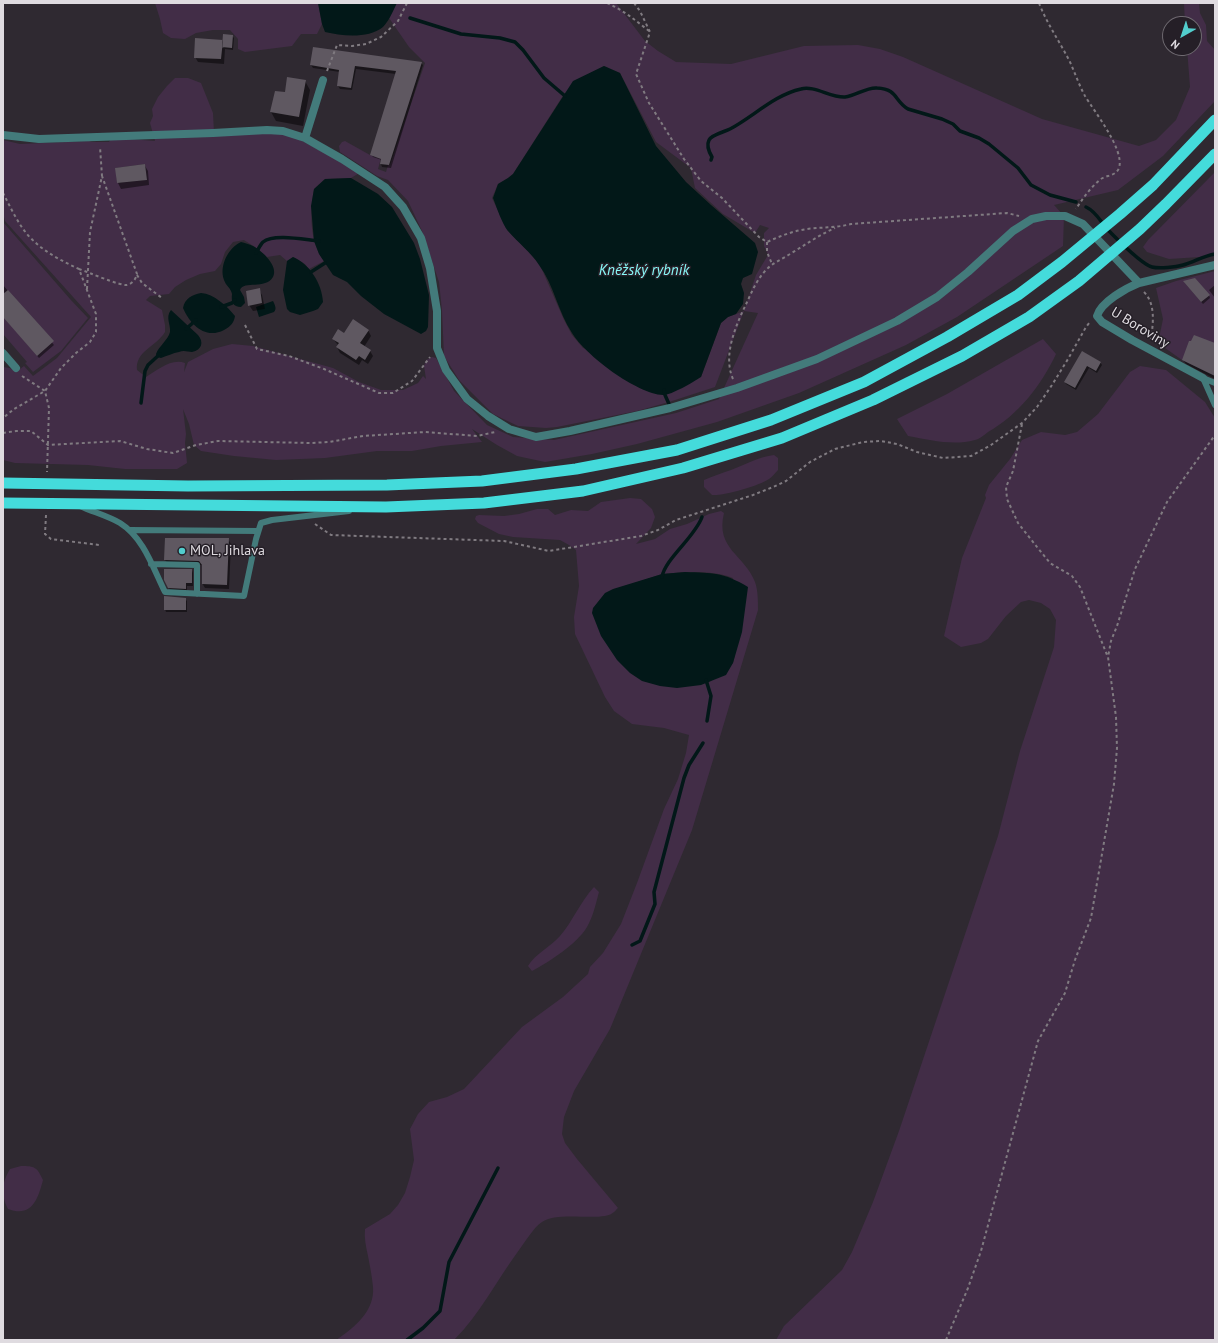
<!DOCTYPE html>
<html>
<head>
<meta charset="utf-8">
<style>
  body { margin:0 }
  #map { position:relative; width:1218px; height:1343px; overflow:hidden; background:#2f2931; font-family:"PT Sans",sans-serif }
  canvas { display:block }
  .frame { position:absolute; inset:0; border:4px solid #dfdbe0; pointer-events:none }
  .north { position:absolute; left:1162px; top:16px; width:40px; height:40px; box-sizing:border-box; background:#251f27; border:1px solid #6f6a71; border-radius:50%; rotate:219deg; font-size:11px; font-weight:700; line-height:16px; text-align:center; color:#dfdbe0 }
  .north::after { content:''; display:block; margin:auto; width:14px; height:18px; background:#52cdcd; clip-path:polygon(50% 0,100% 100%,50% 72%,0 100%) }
</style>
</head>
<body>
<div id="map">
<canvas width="1218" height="1343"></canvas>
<div class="frame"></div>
<div class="north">N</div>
</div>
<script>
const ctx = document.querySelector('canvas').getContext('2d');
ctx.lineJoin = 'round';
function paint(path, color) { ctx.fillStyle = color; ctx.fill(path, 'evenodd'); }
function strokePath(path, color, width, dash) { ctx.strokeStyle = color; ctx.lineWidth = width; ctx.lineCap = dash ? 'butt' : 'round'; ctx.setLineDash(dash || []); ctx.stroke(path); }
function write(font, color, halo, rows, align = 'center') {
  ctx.font = font + ' "PT Sans",sans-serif'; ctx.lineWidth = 3; ctx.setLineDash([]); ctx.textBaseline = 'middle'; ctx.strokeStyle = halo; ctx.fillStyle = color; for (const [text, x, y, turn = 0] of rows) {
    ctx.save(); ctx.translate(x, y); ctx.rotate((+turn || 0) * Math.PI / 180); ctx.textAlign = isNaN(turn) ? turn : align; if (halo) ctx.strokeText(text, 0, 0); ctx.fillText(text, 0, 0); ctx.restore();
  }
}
paint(new Path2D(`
  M 155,3 L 318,3 L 322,24 L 317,34 L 301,34 L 292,46 L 245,52 L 238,49 L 238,39 L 230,30 L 213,30 L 196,33 L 185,39 L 171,38 L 163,33 L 160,19 Z
  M 396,3 L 616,3 L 645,41 L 658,51 L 676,62 L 731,64 L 804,46 L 858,45 L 880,49 L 903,57 L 1042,119 L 1139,146 L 1156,140 L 1176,120 L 1190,87 L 1187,48 L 1194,48 L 1194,24 L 1185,24 L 1184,3 L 1199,3 L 1200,13 L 1206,25 L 1207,41 L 1215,50 L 1215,101 L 1163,156 L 1118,190 L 1054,205 L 1064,216 L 1063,246 L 957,317 L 906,345 L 799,393 L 717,422 L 637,444 L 592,454 L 545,462 L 517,456 L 497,445 L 472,429 L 482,442 L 441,446 L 412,451 L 377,451 L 325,458 L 276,460 L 234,456 L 201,451 L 194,445 L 189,424 L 183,409 L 186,434 L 185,443 L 187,463 L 177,469 L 125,469 L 88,465 L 15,463 L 3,460 L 3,367 L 10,368 L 16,372 L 24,366 L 33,376 L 57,358 L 91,317 L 5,221 L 3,213 L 3,140 L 20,144 L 89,141 L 92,142 L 109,142 L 110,140 L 129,139 L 155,141 L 150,123 L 153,116 L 152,109 L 158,97 L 167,86 L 175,78 L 188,78 L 201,83 L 213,113 L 214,133 L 283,131 L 361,172 L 351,178 L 325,179 L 314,189 C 310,212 309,242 324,261 L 309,269 L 305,264 L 293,257 L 287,261 L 280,255 L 267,257 L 258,249 L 244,240 L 233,242 L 225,252 L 221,264 L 215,271 L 200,274 L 186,280 L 175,287 L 169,294 L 150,296 L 146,300 L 162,310 L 165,325 L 165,332 C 157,346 135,351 137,370 L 146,377 C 158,370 171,358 185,363 L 184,372 L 188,362 L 213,349 L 232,344 L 253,346 L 333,368 L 359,382 L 381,390 L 403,390 L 418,383 L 423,376 L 426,379 L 424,366 L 426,360 L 432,357 L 436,358 L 454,391 L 487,425 L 513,437 L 554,440 L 676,413 L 719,399 L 758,313 L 744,311 L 715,387 L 669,402 L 637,411 L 557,427 L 546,428 L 518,426 L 493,414 L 459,380 L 444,356 L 442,311 L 439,282 L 422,231 L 408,201 L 388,180 L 377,176 L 340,152 L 339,146 L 342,142 L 345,141 L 370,155 L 381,158 L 378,169 L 386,172 L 388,165 L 390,165 L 425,63 L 409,47 L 389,18 ZM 604,66 L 620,73 L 656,142 L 691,168 L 695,188 L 723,214 L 755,233 L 760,225 L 769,228 L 764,233 L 764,246 L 768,255 L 756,275 L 744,311 L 728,317 L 721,323 L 701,377 L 583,348 L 572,335 L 564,320 L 540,265 L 525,248 L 507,230 L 492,198 L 498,184 L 508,178 L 513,174 L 564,94 L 589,74 ZM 145,164 L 147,180 L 117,183 L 116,168 Z
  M 1215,172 L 1215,256 L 1169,259 L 1147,252 L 1143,247 L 1148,240 Z
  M 3,222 L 70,299 L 88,318 L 61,351 L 33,372 L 25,363 L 27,362 L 3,334 Z
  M 1215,271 L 1215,376 L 1182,360 L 1158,343 L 1163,319 L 1156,288 L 1176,281 Z
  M 1043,339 L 1056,354 C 1041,386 1018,415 988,432 C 984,435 980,439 975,440 C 953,446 930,440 908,436 L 897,419 L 947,394 Z
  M 1140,366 L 1166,370 L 1205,402 L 1215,418 L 1215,1340 L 776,1340 L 784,1326 L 842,1270 L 852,1252 L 873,1202 L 899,1131 L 998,836 L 1020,751 L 1054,647 L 1056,620 L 1050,609 L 1041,603 L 1029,600 L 1021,602 L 1006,616 L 988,639 L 981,643 L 961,647 L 944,636 L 962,558 L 986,498 L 985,495 L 989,485 L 1010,459 L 1022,440 L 1041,432 L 1065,435 L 1077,432 L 1098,414 L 1130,372 Z
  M 774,455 L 778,458 L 778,470 C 775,473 772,477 769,479 C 759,486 723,496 712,495 L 704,487 L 704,480 C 713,476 722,473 731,470 C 746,464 759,457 774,455 Z
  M 630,498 L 641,499 L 652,509 L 655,517 L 651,528 L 636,544 L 655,539 L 670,529 L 687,524 L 709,514 L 721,511 L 724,513 C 715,549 745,555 755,582 C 758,590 758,601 758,610 L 692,830 L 610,1029 L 574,1091 L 564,1117 L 562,1134 L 565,1143 L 577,1159 L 618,1208 C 616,1209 616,1211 614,1212 C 603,1223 559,1210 542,1222 C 534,1227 525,1242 519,1250 C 497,1280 480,1314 454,1340 L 336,1340 C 354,1328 375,1311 373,1287 C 372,1277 370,1266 368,1256 C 366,1247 364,1238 365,1229 L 390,1214 L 398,1205 L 405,1193 L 410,1177 L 414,1160 L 410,1129 L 418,1114 L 429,1102 L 447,1097 L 464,1089 L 522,1027 L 563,997 L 588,974 L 590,967 L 603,953 L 621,924 L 637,883 L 664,809 L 678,779 L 686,753 L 689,735 L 664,728 L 632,724 L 614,711 L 605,697 L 575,634 L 574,617 L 579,586 L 576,550 L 569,545 L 560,540 L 513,537 L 499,534 L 478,523 L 475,519 L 476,516 L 479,515 L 504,516 L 519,514 L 537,509 L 548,509 L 555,515 L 571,510 L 588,511 L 601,502 ZM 685,572 C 702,572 718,572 733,578 L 735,655 L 733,663 L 707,684 L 635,583 L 662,574 Z
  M 594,887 L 599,892 C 596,903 593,917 587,927 C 577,944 549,962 532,971 L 528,966 C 535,954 550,947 560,936 C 573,921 580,902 594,887 Z
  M 21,1166 C 35,1166 37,1167 43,1180 C 38,1199 32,1218 8,1209 C 0,1193 2,1183 10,1169 Z`), '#422d47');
paint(new Path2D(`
  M 318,3 L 397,3 C 393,11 389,21 383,27 C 368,39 342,36 325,32 L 322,24 Z
  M 604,66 L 620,73 L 656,146 L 686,182 L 711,205 L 755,243 L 758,252 L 752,274 L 743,278 L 741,284 L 744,293 L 743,304 L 736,314 L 728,317 L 721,323 L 701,377 C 693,382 672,395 663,395 C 637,394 585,355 572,333 C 558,312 554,285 539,265 C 531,252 518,243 508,231 C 502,224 497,208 493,198 L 498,184 L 508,178 L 513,174 L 573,81 Z
  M 351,178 L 378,194 L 392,207 L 414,243 L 420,259 L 429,295 L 428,327 L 426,331 L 421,334 L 384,314 L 361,296 L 347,282 L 333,275 L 319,254 L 314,241 L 311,206 L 314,189 L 325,179 Z
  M 241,242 C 245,243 249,244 253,246 C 262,251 279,266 273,277 C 265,290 244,280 240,290 L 244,297 L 245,303 L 241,307 C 233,307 231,302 232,294 C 231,288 226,286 224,280 C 219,266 228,248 241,242 Z
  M 293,257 C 310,264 322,284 323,302 L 318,309 L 313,311 L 300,315 L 290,312 L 287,309 L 283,290 L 287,261 Z
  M 201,293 C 214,294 227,306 235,316 C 234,323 230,327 224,330 C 205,340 190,324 183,308 C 185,298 192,295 201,293 Z
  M 273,301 C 275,305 277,309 274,312 L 259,317 L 256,307 Z
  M 171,310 L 198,335 C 204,342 202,350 192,352 C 188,352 184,350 179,352 C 173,353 167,356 161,358 L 157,357 L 156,354 C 159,346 168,340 170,332 C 171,325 165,317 171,310 Z
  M 685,572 C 713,573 723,572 748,587 L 742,632 L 733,663 L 726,675 L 701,685 L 677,688 L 660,686 L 642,681 L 630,673 L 617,660 L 601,636 L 592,613 L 593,608 L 605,593 L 613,589 L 662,574 Z`), '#021818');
paint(new Path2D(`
  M 232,36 L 234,38 L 233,50 L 225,49 L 224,64 L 198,62 L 195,57 Z
  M 421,63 L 423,65 L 391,168 L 382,167 L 381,164 L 382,160 L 373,157 L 371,154 L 396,74 L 356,69 L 352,90 L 340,89 L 338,86 L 340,72 L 313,68 L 311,65 Z
  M 305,81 L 310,90 L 303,126 L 276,121 L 271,112 L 286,93 Z
  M 145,166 L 148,171 L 149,185 L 121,189 L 118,183 Z
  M 1184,282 L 1209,295 L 1210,298 L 1203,304 Z
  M 3,285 L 54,345 L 39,358 L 3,316 Z
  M 1215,285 L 1215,298 L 1209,290 Z
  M 259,290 L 262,295 L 265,309 L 253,311 L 249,305 Z
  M 368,330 L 371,336 L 364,347 L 370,351 L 373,356 L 368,364 L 362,360 L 359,365 L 340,353 L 337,347 L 338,345 L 333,339 L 344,334 Z
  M 1083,352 L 1100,362 L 1102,365 L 1097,373 L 1089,368 L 1076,390 L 1066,384 L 1065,382 Z
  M 1183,360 L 1215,363 L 1215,379 L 1186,364 Z
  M 228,539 L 231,544 L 229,589 L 205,588 L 202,583 L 202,565 L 168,564 L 165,560 Z
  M 192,570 L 193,573 L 193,586 L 187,586 L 187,591 L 170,590 L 165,579 Z
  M 185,599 L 187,601 L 187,612 L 166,612 L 165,609 Z`), '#0007');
strokePath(new Path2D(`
  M 410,18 L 461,34 L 500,38 L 515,42 L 523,50 L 544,78 L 565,96
  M 711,160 L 712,157 C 709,152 706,146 709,140 C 711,135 724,132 730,129 C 753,117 774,95 801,89 C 814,85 831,98 845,97 C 856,96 866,87 877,88 C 898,89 894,101 908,109 L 942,119 L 953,124 L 960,131 L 979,138 L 989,144 L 1018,168 L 1031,185 L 1050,195 L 1076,202
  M 1086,207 C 1097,212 1101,223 1109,231 C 1118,240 1141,264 1152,267 C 1159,269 1176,267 1183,265 C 1194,262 1203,256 1215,254
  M 256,253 C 258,250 260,245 263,242 C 274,233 306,240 319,241
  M 311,272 L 325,263
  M 221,307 L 232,303 L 235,300
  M 186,329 L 196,320
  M 664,390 L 665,395 L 669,404
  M 141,403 L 145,371 L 148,365 L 160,354
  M 662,577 C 665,559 695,537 702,517
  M 706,680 L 711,696 L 707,721
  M 632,945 L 640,941 L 655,904 L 654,892 L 684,778 L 689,765 L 703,743
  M 407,1340 L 423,1328 L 440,1311 L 449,1262 L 498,1168`), '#021818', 3.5);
paint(new Path2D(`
  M 223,34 L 233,35 L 232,48 L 222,47 Z
  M 195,38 L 223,40 L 221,59 L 194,58 Z
  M 313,47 L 422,62 L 389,165 L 380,164 L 381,159 L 370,155 L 396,71 L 355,66 L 351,88 L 337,86 L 339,70 L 310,65 Z
  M 287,77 L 306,80 L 299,117 L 270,112 L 275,91 L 285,92 Z
  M 145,164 L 147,180 L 117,183 L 115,168 Z
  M 1195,278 L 1210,295 L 1201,302 L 1183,281 Z
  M 260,288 L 262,303 L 248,306 L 246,291 Z
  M 8,290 L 54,341 L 37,356 L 3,317 L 3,294 Z
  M 353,319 L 369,330 L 360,343 L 371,350 L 365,360 L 359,356 L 356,360 L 336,347 L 339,343 L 332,339 L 338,329 L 344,333 Z
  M 1194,335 L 1215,343 L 1215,376 L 1182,360 L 1189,341 L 1191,341 Z
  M 1082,351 L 1101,362 L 1096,371 L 1087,366 L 1075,388 L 1064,382 Z
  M 165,538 L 229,538 L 227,585 L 202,584 L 202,565 L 199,561 L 164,560 Z
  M 164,569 L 192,569 L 192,583 L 186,583 L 186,589 L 168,588 L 164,580 Z
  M 164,596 L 186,598 L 186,610 L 164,610 Z`), '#5f5861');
strokePath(new Path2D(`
  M 607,3 C 623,10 635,20 649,31
  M 634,3 L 640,11 L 650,32 L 636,74 L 649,103 L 684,159 L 701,181 L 722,198 L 759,237 L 767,242 C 780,236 793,231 807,229 C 822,227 836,228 851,224 L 1007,213 L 1019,216
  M 1039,3 C 1047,24 1060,42 1070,62 C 1075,73 1079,85 1085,96 C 1094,111 1125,150 1119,168 C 1116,176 1107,175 1101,179 C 1090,188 1083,198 1076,209
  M 327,71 L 337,45 L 352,46 L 366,44 L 381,37 L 398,21 L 407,3
  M 3,193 C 12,210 21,231 36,243 C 48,254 64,262 79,269 L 96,314 L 96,332 L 90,342 L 76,353 L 61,368 L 45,391 L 14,409 L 3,418
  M 767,242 L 767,252 L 772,264
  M 79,269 C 88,272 120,286 127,285 C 132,284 136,279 137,274 L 102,176
  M 137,275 L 142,283 L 162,298
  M 87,289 L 90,232 L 102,176 L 100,147
  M 1144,292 C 1156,304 1153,324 1151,339
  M 245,325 L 257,349 L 289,356 L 324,369 L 379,393 L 393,393 L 412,381 L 430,357
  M 22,376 L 45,391 L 49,408 L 47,472
  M 733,379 C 722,354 737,323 748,300 C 753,289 758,278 767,269 C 773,263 782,259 790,254 C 805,245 819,235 835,228
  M 1022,424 L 1013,471 L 1006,487 L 1007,499 L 1018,523 L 1037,547 L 1050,563 L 1072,576 L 1080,587 L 1107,655
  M 3,433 L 16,431 L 31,431 L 48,445 L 120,441 L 147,449 L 173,453 L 196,445 L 218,441 L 311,443 L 329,442 L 363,436 L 425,432 L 477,436 L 495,432
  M 46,515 L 45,534 L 51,539 L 99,545
  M 315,524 L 331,535 L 504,541 L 549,551 L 641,536 L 658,530 L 676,520 L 753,495 L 773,487 L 786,481 L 810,462 L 835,449 L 863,442 L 881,441 L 897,444 L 917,452 L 943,458 L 971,456 L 991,445 L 1022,423 L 1037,407 L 1052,385 L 1068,359 L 1086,327 L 1090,322
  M 946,1340 L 968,1288 L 981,1251 L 1038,1041 L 1065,993 L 1075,960 L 1091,918 L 1114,784 L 1117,748 L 1116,717 L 1108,657 L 1111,641 L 1117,626 L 1135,569 L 1167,502 L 1215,435`), '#807b81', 2, [3, 3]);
strokePath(new Path2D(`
  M 1203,378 L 1215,405
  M 1203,378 L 1215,383
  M 80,506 C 93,512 108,516 120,523 C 144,538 153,568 165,592 L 244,596 L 256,539 L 261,523 L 272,520 L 349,511
  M 130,530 L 258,531
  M 151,564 L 197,565 L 197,594`), '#437b7b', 6);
strokePath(new Path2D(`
  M 3,135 L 39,139 L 213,133 L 267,130 L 283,131 L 305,138 L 342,159 L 385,187 L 403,207 L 421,238 L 430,268 L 437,311 L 437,348 L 446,370 L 467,399 L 488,416 L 509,429 L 536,437 L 570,431 L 670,408 L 737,388 L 817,359 L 897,321 L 937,297 L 968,272 L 1013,231 L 1032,219 L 1046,216 L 1065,216 L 1083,224 L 1139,283
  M 305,138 L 323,80
  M 3,353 L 16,368
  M 1203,378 L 1132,340 L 1102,322 L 1097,316 C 1101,302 1126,288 1139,283 L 1215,265`), '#437b7b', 8);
strokePath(new Path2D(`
  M 3,483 L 188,486 L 387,485 L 482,481 L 576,469 L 677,450 L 771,420 L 864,382 L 947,337 L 1018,295 L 1062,262 L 1120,214 L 1153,185 L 1215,120
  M 3,503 L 386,507 L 484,503 L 583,491 L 683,468 L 782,438 L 873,400 L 962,356 L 1029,317 L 1079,281 L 1140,229 L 1166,204 L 1215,154`), '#44dbdb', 11);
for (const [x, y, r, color] of [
  [182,551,4,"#52cdcd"]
]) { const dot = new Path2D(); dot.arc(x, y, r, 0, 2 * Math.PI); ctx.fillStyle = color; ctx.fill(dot); strokePath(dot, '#251f27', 1.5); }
write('14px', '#dfdbe0', '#251f27', [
  ["U Boroviny",1140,328,31]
]);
write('14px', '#dfdbe0', '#251f27', [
  ["MOL, Jihlava",190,551]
], 'left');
write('italic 15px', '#88f9f8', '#251f27', [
  ["Kněžský rybník",644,271]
]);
</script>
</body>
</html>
